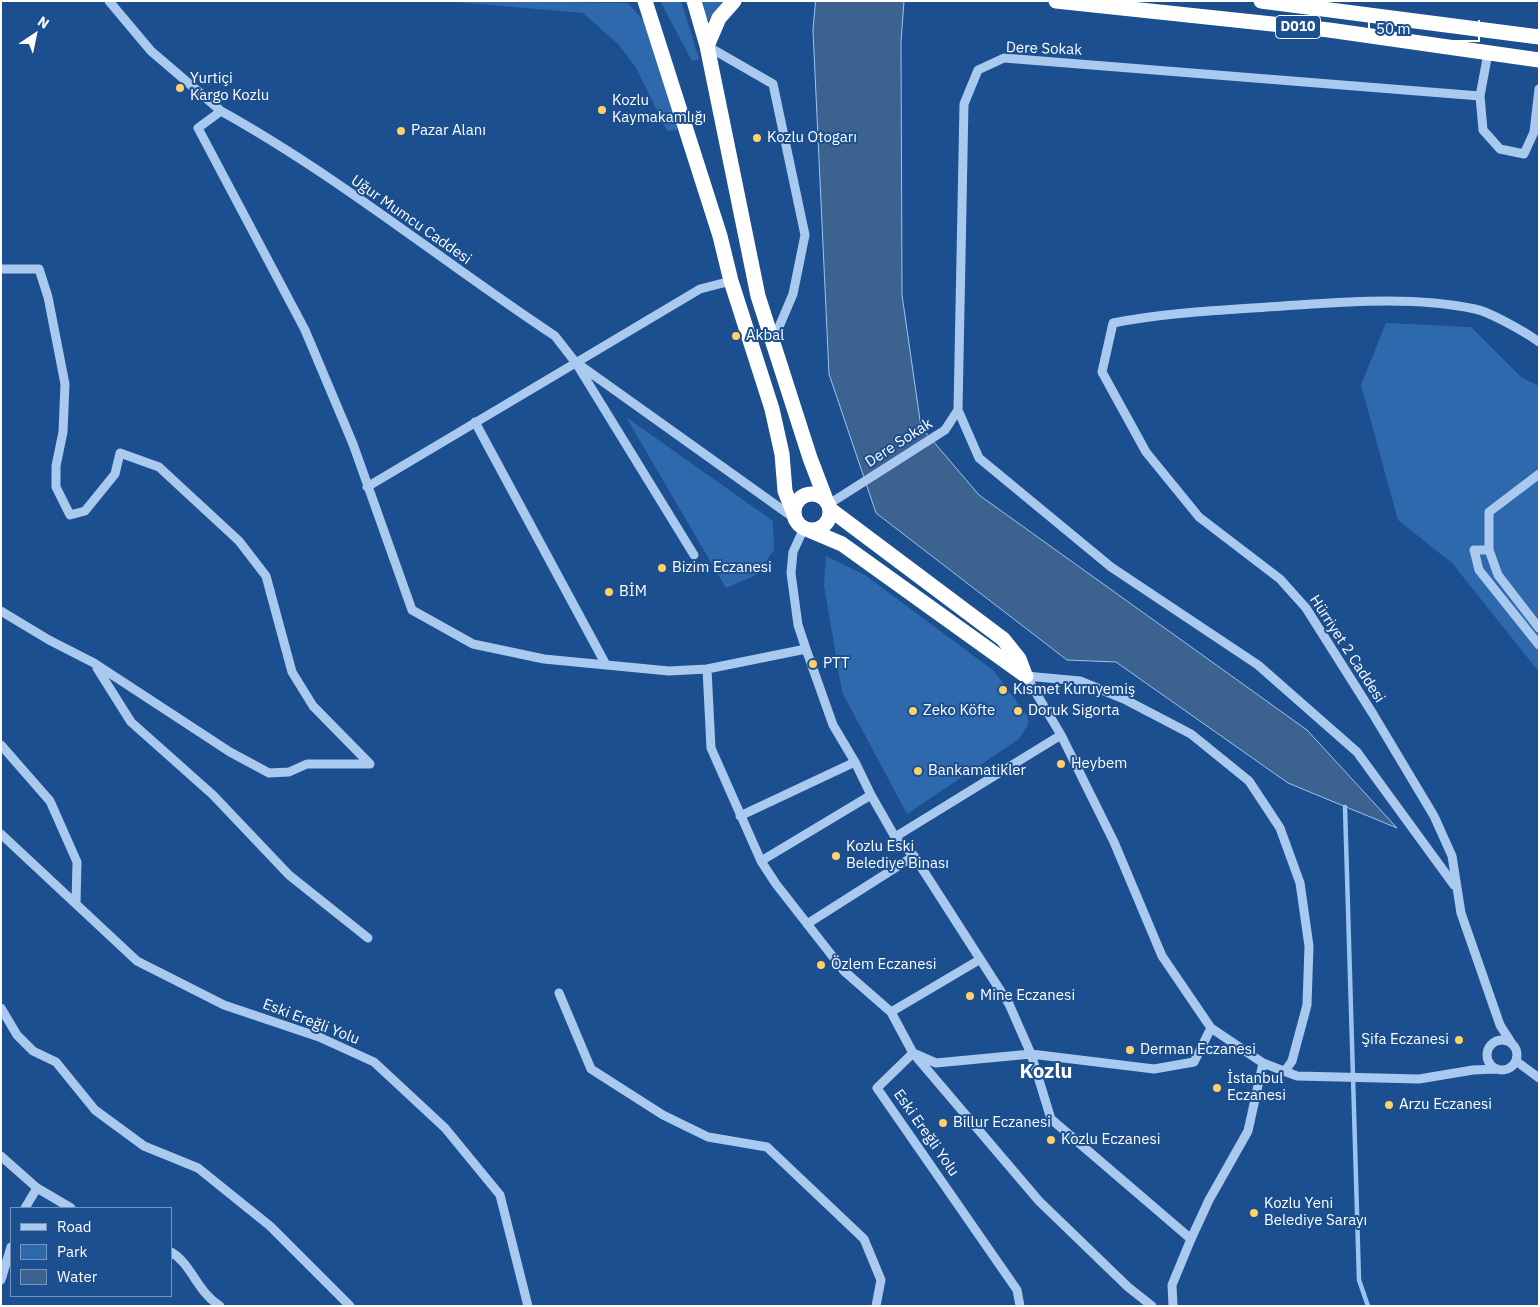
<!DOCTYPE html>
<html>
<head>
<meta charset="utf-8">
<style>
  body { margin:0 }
  #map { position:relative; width:1540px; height:1307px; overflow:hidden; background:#1b4f8f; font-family:"IBM Plex Sans",sans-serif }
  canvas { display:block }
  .frame { position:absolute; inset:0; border:2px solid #fff; pointer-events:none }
  .legend { position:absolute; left:10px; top:1207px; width:162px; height:90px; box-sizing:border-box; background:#1b4f8f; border:1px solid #7695bc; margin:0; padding:6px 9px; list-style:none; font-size:15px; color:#fff }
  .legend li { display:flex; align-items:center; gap:10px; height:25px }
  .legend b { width:25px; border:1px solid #7695bc }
  .north { position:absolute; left:10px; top:10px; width:50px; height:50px; -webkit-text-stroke:4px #1b4f8f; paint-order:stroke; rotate:34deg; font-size:14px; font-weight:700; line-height:20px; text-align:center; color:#fff }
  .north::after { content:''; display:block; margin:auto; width:18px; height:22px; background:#fff; clip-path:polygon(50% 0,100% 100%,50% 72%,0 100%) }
  .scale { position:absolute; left:1368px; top:20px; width:112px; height:22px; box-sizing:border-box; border:2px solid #fff; border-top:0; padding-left:6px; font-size:15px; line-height:18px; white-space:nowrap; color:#fff; -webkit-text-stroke:4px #1b4f8f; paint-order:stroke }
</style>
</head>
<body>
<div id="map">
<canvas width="1540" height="1307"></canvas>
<div class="frame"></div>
<ul class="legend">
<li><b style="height:6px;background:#a9c9ee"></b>Road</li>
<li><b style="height:14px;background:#2e69ad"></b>Park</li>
<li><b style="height:14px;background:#3c6290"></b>Water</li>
</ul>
<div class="north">N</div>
<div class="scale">50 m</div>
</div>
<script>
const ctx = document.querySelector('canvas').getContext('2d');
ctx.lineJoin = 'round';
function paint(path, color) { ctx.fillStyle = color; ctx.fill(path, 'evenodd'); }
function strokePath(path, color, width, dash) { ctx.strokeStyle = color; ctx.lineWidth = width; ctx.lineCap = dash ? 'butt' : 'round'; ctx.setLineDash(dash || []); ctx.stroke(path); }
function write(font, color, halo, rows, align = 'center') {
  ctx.font = font + ' "IBM Plex Sans",sans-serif'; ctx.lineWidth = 4; ctx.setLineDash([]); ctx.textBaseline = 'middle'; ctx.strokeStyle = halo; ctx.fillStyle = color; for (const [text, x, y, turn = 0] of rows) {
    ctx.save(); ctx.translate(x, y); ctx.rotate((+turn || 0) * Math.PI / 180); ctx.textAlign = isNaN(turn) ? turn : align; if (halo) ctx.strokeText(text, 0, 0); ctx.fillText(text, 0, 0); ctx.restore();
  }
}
paint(new Path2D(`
  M 444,1 L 628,3 L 649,27 L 678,119 L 677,130 L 667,131 L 636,68 L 619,45 L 583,13 Z
  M 660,1 L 681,1 L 699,59 L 692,61 Z
  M 703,1 L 723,1 L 707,22 Z
  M 1386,323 L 1471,327 L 1521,377 L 1539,386 L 1539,672 L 1452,563 L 1398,520 L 1361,385 Z
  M 626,417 L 773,521 L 774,550 L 756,575 L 726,588 Z
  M 826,556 L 865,575 L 994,671 L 1028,717 L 1028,725 L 1019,739 L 907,814 L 842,692 L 824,585 Z`), '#2e69ad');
const water = new Path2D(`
  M 816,1 L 904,1 L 901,42 L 902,295 L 921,427 L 979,495 L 1307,730 L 1397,828 L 1288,783 L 1116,662 L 1067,660 L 876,513 L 829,374 L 813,30 Z`);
paint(water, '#3c6290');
strokePath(water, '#9cc4f0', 1);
strokePath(new Path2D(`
  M 1345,807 L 1359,1280 L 1368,1306`), '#9cc4f0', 4.5);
strokePath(new Path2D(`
  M 109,1 L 151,51 L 221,111 L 198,128 L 305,330 L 353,444 L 412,610 L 473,644 L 544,659 L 669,671 L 707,669 L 806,649
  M 707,46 L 773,84 L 805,235 L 793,294 L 773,341
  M 1480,96 L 1483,130 L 1500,149 L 1524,154 L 1534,132 L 1539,89
  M 221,111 C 338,176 443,262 555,336 L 576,363 L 694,555
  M 1,269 L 39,269 L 48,297 L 65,384 L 63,432 L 56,466 L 56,487 L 70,515 L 85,511 L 115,474 L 120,453 L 159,467 L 239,541 L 266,576 L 292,672 L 313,706 L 370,764
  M 581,366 L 794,518
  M 958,410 L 979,458 L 1111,567 L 1258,665 L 1357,752 L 1454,885
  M 475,422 L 605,663
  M 1539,474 L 1489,512 L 1489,550 L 1498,575 L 1539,628
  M 367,487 L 700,289 L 731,281
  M 829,504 L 945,430 L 958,410 L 964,104 L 978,70 L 1004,58 L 1480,96 L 1488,53
  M 804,528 L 793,552 L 791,573 L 798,625 L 806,649 L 833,725 L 855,762 L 871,795 L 895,837 L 914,856 L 1009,1004 L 1031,1054 L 1051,1119 L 1191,1239
  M 1489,550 L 1474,550 L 1479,570 L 1539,645
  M 1,611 L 49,640 L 94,663 L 230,752 L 269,773 L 289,772 L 307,764 L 370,764
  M 97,668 L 131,722 L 213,795 L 289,875 L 368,938
  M 707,669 L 711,748 L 761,861 L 776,884 L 844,971 L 891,1012 L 913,1053 L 1039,1201 L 1128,1287 L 1152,1306
  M 1026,676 L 1061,735 L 1114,842 L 1162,956 L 1211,1028 L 1263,1063 L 1297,1076 L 1419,1079 L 1473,1070 L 1497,1069
  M 1026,676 L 1080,681 L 1124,699 L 1191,734 L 1249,781 L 1280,828 L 1300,883 L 1309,946 L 1307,1005 L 1292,1061 L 1285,1071
  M 1,745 L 50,801 L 77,862 L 76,904
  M 740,816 L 855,762
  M 1,834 L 137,961 L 224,1005 L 319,1037 L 374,1062 L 445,1128 L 500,1195 L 528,1306
  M 895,837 L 1061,735
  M 761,861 L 871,795
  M 807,924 L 914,856
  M 559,993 L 591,1069 L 663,1115 L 708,1137 L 767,1147 L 864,1239 L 881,1280 L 876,1306
  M 1,1008 L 17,1035 L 33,1051 L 56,1062 L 95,1110 L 144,1146 L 198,1168 L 270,1226 L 350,1306
  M 891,1012 L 979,960
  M1487 1055a15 15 0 1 1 30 0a15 15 0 1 1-30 0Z
  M 1512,1044 L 1500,1025 L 1461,913 L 1452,856 L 1434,816 L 1373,714 L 1306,608 L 1280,579 L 1199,517 L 1146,452 L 1102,372 L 1113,323 C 1169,312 1226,310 1283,306 C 1345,302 1413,296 1475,309 C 1490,312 1527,333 1539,342
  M 1516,1061 L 1539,1078
  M 1,1156 L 37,1188 L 71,1208
  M 25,1208 L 37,1188
  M 171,1252 C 192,1264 196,1291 220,1306
  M 1,1280 L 11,1247
  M 1020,1306 L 1017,1290 L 877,1088 L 913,1053 L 936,1063 L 1031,1054 L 1154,1069 L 1194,1062 L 1211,1028
  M 1173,1306 L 1172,1285 L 1191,1239 L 1209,1200 L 1248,1131 L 1263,1063`), '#a9c9ee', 9);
strokePath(new Path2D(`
  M 645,1 L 720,236 L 731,281 L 772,409 L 782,454 L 785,491 L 794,514
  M 694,1 L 707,46 L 758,296 L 810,458 L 826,500
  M 1056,1 L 1329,30 L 1539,60
  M 1261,1 L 1539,37
  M 707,46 L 719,18 L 734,1
  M794 512a18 18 0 1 1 36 0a18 18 0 1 1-36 0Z
  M 831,510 L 1003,639 L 1019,659 L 1024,672
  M 809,530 L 842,544 L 1026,676`), '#fff', 15);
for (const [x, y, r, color] of [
  [180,88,5,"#ffd166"],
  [602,110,5,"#ffd166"],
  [401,131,5,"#ffd166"],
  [757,138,5,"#ffd166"],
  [736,336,5,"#ffd166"],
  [662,568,5,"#ffd166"],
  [609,592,5,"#ffd166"],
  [813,664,5,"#ffd166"],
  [1003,690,5,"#ffd166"],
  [913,711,5,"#ffd166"],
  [1018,711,5,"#ffd166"],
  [1061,764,5,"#ffd166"],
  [918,771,5,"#ffd166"],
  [836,856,5,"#ffd166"],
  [821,965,5,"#ffd166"],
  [970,996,5,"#ffd166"],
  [1459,1040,5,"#ffd166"],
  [1130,1050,5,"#ffd166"],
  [1217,1088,5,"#ffd166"],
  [1389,1105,5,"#ffd166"],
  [943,1123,5,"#ffd166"],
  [1051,1140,5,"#ffd166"],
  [1254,1213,5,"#ffd166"]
]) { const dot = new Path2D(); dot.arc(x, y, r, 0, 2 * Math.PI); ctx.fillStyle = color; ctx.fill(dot); strokePath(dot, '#1b4f8f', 2); }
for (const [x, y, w] of [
  [1298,27,45]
]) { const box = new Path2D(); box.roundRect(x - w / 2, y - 11.5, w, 23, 4); ctx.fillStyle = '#1b4f8f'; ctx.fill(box); strokePath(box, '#fff', 1); }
write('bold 14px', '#fff', null, [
  ["D010",1298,27]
]);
write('15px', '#fff', '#1b4f8f', [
  ["Dere Sokak",1044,49,2],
  ["Uğur Mumcu Caddesi",411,220,35],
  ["Dere Sokak",899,443,-33],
  ["Hürriyet 2 Caddesi",1347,649,57],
  ["Eski Ereğli Yolu",311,1022,21],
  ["Eski Ereğli Yolu",926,1133,55]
]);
write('15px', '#fff', '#1b4f8f', [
  ["Yurtiçi",190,79],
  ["Kargo Kozlu",190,96],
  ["Kozlu",612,101],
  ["Kaymakamlığı",612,118],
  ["Pazar Alanı",411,131],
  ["Kozlu Otogarı",767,138],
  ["Akbal",746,336],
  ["Bizim Eczanesi",672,568],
  ["BİM",619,592],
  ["PTT",823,664],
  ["Kısmet Kuruyemiş",1013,690],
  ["Zeko Köfte",923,711],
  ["Doruk Sigorta",1028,711],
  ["Heybem",1071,764],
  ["Bankamatikler",928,771],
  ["Kozlu Eski",846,847],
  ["Belediye Binası",846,864],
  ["Özlem Eczanesi",831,965],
  ["Mine Eczanesi",980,996],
  ["Şifa Eczanesi",1449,1040,"right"],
  ["Derman Eczanesi",1140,1050],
  ["İstanbul",1227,1079],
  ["Eczanesi",1227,1096],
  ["Arzu Eczanesi",1399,1105],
  ["Billur Eczanesi",953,1123],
  ["Kozlu Eczanesi",1061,1140],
  ["Kozlu Yeni",1264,1204],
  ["Belediye Sarayı",1264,1221]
], 'left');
write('bold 20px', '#fff', '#1b4f8f', [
  ["Kozlu",1046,1072]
]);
</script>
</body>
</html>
